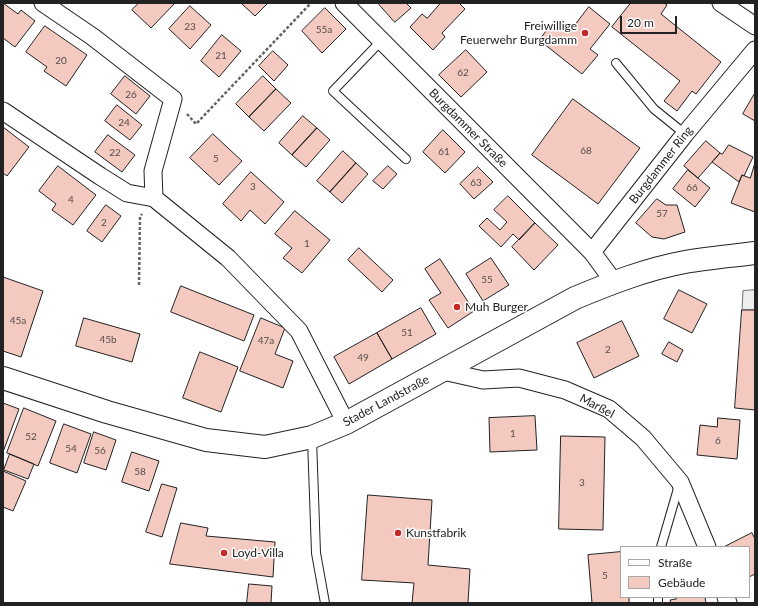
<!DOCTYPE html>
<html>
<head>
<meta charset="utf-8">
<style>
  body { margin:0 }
  #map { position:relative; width:758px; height:606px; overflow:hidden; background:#fff; font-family:Lato,sans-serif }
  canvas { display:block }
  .frame { position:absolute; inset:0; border:4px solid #222; pointer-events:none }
  .legend { position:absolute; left:620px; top:546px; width:130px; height:52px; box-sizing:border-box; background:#fff; border:1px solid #a7a7a7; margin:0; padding:5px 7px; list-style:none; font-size:12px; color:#222 }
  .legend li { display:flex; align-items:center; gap:8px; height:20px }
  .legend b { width:20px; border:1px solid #a7a7a7 }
  .scale { position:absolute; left:620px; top:16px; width:57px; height:18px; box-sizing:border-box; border:2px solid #222; border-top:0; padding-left:5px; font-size:12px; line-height:14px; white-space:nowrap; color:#222; -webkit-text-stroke:3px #fff; paint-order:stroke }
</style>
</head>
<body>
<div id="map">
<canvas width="758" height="606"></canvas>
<div class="frame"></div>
<ul class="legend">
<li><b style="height:5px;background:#fff"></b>Straße</li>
<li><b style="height:11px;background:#f3c9c0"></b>Gebäude</li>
</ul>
<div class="scale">20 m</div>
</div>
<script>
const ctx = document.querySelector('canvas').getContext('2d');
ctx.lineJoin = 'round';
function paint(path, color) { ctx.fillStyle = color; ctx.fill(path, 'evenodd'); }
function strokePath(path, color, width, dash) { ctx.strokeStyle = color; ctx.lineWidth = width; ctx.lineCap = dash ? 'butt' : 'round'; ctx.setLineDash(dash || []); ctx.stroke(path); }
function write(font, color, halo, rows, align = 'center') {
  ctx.font = font + ' Lato,sans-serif'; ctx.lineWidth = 3; ctx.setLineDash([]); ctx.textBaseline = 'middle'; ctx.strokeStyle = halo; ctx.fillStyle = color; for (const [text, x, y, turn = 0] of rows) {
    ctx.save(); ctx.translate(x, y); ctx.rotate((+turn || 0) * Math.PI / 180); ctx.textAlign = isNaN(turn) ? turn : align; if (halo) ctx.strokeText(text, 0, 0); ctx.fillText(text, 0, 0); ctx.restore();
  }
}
const parking = new Path2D(`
  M 755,290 L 755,310 L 742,310 L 743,291 Z`);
paint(parking, '#ededed');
strokePath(parking, '#6f6f6f', 1);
const building = new Path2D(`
  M 3,3 L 18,14 L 21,10 L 35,21 L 15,47 L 3,38 Z
  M 139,3 L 175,3 L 151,28 L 132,10 Z
  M 243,3 L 268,3 L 255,16 L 242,4 Z
  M 378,3 L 406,3 L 411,8 L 395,22 Z
  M 441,3 L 459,3 L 465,9 L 442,33 L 445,37 L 433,50 L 410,27 L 422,14 L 427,18 Z
  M 631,3 L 664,3 L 667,5 L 661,14 L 721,62 L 696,94 L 692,91 L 677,111 L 664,101 L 680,81 L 612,27 Z
  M 190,6 L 211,25 L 190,49 L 169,29 Z
  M 589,7 L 610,24 L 590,49 L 598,55 L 582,74 L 539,40 L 554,21 L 569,32 Z
  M 325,8 L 346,29 L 322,53 L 302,31 Z
  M 45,26 L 87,55 L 66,86 L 44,71 L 47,67 L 26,52 Z
  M 222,35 L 241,51 L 219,77 L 201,61 Z
  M 466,50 L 487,72 L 461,97 L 439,75 Z
  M 273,51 L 288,65 L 274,81 L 259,66 Z
  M 125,76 L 150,96 L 136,114 L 111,94 Z
  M 263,76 L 276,89 L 249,117 L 236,104 Z
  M 276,89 L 291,103 L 264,131 L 249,117 Z
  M 755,93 L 755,121 L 743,114 Z
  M 573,99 L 640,148 L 598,204 L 532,155 Z
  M 117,105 L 142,125 L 130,140 L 105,121 Z
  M 303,116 L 317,128 L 292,155 L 279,143 Z
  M 3,127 L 29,147 L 7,176 L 3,173 Z
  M 317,128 L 330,140 L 306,167 L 292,155 Z
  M 443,130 L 465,152 L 445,173 L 423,152 Z
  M 213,134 L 242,161 L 219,185 L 190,158 Z
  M 108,135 L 135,155 L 122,172 L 95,152 Z
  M 706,141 L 720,153 L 698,178 L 684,166 Z
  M 729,145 L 753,157 L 744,176 L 742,175 L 739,182 L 712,162 L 720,153 L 722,154 Z
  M 343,151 L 356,163 L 330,192 L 317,181 Z
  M 356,163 L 368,174 L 342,203 L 330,192 Z
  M 755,163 L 755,212 L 731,203 L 742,175 L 750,178 Z
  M 58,166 L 96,195 L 73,225 L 52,210 L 56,204 L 39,191 Z
  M 388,166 L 397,174 L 383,189 L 373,181 Z
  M 478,167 L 493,182 L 474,199 L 460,184 Z
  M 688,170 L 710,188 L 695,207 L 673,189 Z
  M 251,172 L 284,202 L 265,224 L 250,210 L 241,221 L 223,204 Z
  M 508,196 L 535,223 L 519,240 L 513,234 L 501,247 L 479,226 L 487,218 L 500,230 L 507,222 L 494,210 Z
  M 657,199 L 666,205 L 677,205 L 685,232 L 664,239 L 652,237 L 636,223 Z
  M 106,205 L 121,216 L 102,242 L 87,231 Z
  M 295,211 L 330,240 L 302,273 L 283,258 L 292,248 L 275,234 Z
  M 535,223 L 558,245 L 534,270 L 512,247 Z
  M 359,248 L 393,280 L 382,292 L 348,260 Z
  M 491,258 L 509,285 L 483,301 L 466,274 Z
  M 440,259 L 474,311 L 448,328 L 429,300 L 441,293 L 425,269 Z
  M 3,277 L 43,291 L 21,357 L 3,351 Z
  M 181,286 L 254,315 L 244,341 L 171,312 Z
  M 679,290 L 707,304 L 692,333 L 664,319 Z
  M 421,308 L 436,334 L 392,359 L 377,333 Z
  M 742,310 L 755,310 L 755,410 L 735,408 Z
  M 84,318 L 140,334 L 132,362 L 76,346 Z
  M 261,318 L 285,328 L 275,354 L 293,361 L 283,388 L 240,371 Z
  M 622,321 L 639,356 L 594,378 L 577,343 Z
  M 377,333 L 392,359 L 349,384 L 334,357 Z
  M 669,342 L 683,350 L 677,362 L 662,354 Z
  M 200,352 L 238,367 L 221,412 L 183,398 Z
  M 3,403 L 19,409 L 3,452 Z
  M 24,408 L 56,421 L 38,466 L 7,453 Z
  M 535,416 L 537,450 L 490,452 L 489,418 Z
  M 718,418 L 740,420 L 737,459 L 697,455 L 700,425 L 717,427 Z
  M 64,424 L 91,434 L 77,473 L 50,463 Z
  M 94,432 L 116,440 L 106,470 L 84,463 Z
  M 561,436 L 605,437 L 603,530 L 559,529 Z
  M 132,452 L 159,461 L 149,491 L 122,482 Z
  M 10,454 L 34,464 L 28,479 L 4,470 Z
  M 3,471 L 26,481 L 13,511 L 3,507 Z
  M 162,484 L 177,488 L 162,537 L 146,532 Z
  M 368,495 L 432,500 L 428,565 L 470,569 L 468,603 L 412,603 L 414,583 L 362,580 Z
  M 181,523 L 208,528 L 206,536 L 275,542 L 273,577 L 170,564 Z
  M 752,533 L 755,539 L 755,574 L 749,577 L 749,547 L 724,547 Z
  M 621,552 L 621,597 L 629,597 L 629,603 L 592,603 L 588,555 Z
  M 249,584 L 272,586 L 271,603 L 247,603 Z
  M 676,597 L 705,597 L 706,603 L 671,603 L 670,600 L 676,599 Z`);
paint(building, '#f3c9c0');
strokePath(building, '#222', 1);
const lane = new Path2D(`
  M 381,41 L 333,91 L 406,159
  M 616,63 L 654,109 L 685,134
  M 312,439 L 316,553 L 325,603
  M 661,547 L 679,485
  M 658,603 L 658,597`);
const street = new Path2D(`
  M 43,3 L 93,37 L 173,99 L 153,171 L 154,198
  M 344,3 L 592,252 L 614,282
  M 721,3 L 755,26
  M 3,111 L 100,176 L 127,193 L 154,198 L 228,258 L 299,331 L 346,423
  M 592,252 L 685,134 L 755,50
  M 443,371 L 483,380 L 519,378 L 565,390 L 609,409 L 643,438 L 680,482 L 707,547
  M 726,597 L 728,603`);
const secondary = new Path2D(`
  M 3,378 L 107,412 L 206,440 L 265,447 L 312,437 L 346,423 L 575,298 C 611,283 647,269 685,262 C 708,258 732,256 755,253`);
strokePath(lane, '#222', 10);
strokePath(street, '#222', 19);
strokePath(secondary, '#222', 24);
strokePath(new Path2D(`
  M 187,114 L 196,124 L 311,3
  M 139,285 L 140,217 L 142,214`), '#646464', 2.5, [3, 2]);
strokePath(lane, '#fff', 8);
strokePath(street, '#fff', 17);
strokePath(secondary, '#fff', 22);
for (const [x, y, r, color] of [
  [585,33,4,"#c62828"],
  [457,307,4,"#c62828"],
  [398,533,4,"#c62828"],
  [224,553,4,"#c62828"]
]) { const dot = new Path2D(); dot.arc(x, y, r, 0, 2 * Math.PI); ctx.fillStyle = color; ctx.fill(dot); strokePath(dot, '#fff', 1.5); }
write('10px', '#564c4a', null, [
  ["23",190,27],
  ["55a",324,30],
  ["21",221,56],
  ["20",61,61],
  ["62",463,73],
  ["26",131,95],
  ["24",124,123],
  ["68",586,151],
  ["61",444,152],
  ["22",115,153],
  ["5",216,159],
  ["63",476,183],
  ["3",253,187],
  ["66",692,188],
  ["4",71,200],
  ["57",662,214],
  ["2",104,223],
  ["1",307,244],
  ["55",487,280],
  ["45a",18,321],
  ["51",407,333],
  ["45b",108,340],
  ["47a",266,341],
  ["2",608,350],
  ["49",363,358],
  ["1",513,434],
  ["52",31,437],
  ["6",718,441],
  ["54",71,449],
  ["56",100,451],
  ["58",140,472],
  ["3",582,483],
  ["5",605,576]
]);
write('12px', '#222', '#fff', [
  ["Freiwillige",577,26,"right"],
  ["Feuerwehr Burgdamm",577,40,"right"],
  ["Muh Burger",465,307],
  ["Kunstfabrik",406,533],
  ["Loyd-Villa",232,553]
], 'left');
write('12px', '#222', '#fff', [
  ["Burgdammer Straße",468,128,45],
  ["Burgdammer Ring",661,165,-52],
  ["Stader Landstraße",386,401,-28],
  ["Marßel",597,406,28]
]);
</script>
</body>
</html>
